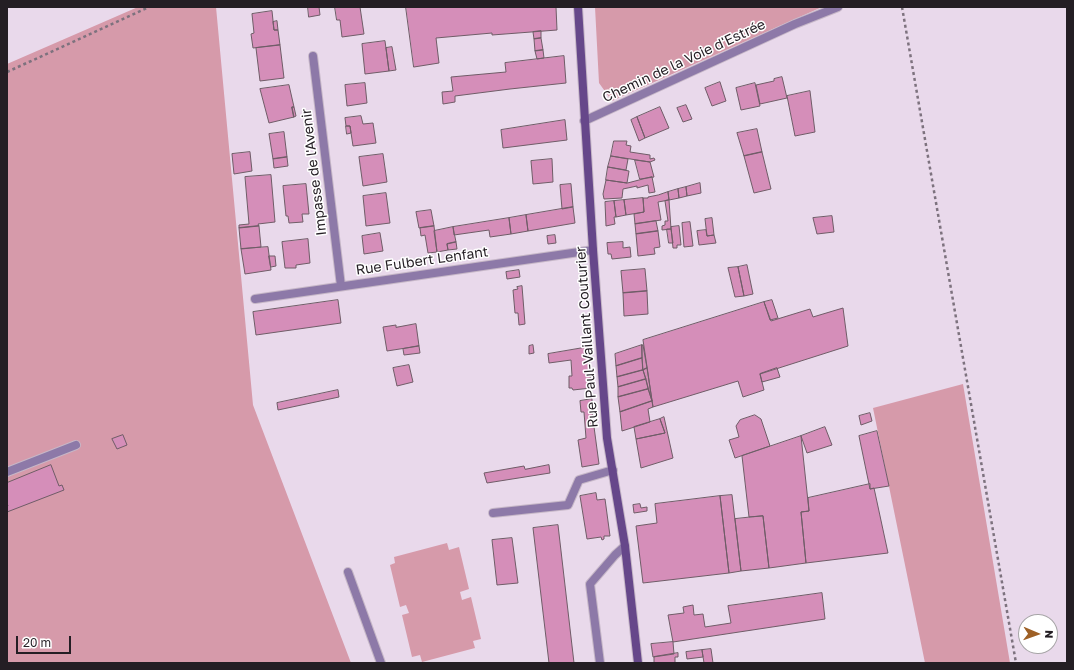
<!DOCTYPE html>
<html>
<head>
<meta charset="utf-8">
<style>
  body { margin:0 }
  #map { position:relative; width:1074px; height:670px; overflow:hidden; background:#e9d9eb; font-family:"Golos Text",sans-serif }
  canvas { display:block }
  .frame { position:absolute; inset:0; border:8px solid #241e24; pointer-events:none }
  .north { position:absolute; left:1018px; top:614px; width:40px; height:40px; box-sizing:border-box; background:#fff; border:1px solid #a7a5a7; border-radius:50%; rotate:92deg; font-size:11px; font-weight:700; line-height:16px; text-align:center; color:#241e24 }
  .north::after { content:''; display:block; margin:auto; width:14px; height:18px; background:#9e6026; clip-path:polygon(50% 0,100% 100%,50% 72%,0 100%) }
  .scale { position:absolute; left:16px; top:636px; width:55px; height:18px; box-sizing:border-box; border:2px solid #241e24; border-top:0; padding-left:5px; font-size:12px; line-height:14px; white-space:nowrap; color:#241e24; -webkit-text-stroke:3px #fff; paint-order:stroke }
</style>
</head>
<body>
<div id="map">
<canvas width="1074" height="670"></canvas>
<div class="frame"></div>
<div class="north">N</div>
<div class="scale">20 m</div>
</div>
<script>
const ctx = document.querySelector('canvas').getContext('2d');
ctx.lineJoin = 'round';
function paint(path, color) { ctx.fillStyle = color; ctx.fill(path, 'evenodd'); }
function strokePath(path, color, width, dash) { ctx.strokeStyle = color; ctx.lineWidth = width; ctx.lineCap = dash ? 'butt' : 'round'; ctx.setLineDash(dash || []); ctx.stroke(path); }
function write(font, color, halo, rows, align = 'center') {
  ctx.font = font + ' "Golos Text",sans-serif'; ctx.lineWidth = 3; ctx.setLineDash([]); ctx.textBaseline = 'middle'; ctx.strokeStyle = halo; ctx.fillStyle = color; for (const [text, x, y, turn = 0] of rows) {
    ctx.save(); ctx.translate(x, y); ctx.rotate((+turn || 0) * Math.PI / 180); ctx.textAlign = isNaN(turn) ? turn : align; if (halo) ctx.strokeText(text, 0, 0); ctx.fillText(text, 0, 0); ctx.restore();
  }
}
paint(new Path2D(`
  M 138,7 L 216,7 L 253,405 L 351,663 L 7,663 L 7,64 Z
  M 595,7 L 822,7 L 612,101 L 599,83 Z
  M 963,384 L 1010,663 L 925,663 L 873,408 Z
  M 447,543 L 449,550 L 459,547 L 469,589 L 460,592 L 462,600 L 471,597 L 481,639 L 473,641 L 475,648 L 422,662 L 420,655 L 412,657 L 402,615 L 409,613 L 406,605 L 400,607 L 390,565 L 395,563 L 394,557 Z`), '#d69aaa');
const building = new Path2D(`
  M 308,7 L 319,7 L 320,15 L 309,17 Z
  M 335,7 L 360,7 L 364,34 L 342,37 L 340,20 L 337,20 Z
  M 406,7 L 556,7 L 557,30 L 492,35 L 492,33 L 436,38 L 439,63 L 414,67 Z
  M 272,11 L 274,30 L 278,30 L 280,45 L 253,48 L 251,34 L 254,33 L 252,14 Z
  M 277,21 L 278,30 L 274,30 L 273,22 Z
  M 541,31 L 541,38 L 534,39 L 533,32 Z
  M 541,38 L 543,50 L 535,51 L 534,39 Z
  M 385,41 L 389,71 L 365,74 L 362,44 Z
  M 280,45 L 284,78 L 260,81 L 256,48 Z
  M 392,47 L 396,70 L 389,71 L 386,48 Z
  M 543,50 L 544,58 L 537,59 L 535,51 Z
  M 564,56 L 566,83 L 510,89 L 455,96 L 455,102 L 443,104 L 442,92 L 453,91 L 451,77 L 506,72 L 505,63 Z
  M 782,77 L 787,98 L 760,104 L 756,85 L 774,81 L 774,79 Z
  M 720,82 L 726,101 L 712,106 L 705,88 Z
  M 365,83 L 367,103 L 347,106 L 345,85 Z
  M 755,83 L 760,106 L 741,110 L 736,88 Z
  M 289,85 L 294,107 L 292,107 L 294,117 L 269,123 L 260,89 Z
  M 810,91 L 815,132 L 795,136 L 787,96 Z
  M 686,105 L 692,119 L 683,122 L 677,108 Z
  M 292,107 L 294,107 L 296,116 L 294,117 Z
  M 660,107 L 669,128 L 645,138 L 637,117 Z
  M 361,116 L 363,124 L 373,123 L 376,143 L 353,146 L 350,126 L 346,126 L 345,118 Z
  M 637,117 L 645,138 L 639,141 L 631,120 Z
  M 565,120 L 567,140 L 503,148 L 501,130 Z
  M 346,126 L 350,126 L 351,133 L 347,134 Z
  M 757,129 L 762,152 L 744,156 L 737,133 Z
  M 284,132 L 287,157 L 273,159 L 269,134 Z
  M 614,141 L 627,141 L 626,145 L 631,146 L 630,152 L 650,155 L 650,159 L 654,158 L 655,160 L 650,162 L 611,156 Z
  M 250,152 L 252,171 L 234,174 L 232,154 Z
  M 762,152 L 771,189 L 754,193 L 744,156 Z
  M 383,154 L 387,182 L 363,186 L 359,157 Z
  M 611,156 L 628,159 L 626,170 L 608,167 Z
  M 287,157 L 288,166 L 274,168 L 273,159 Z
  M 552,159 L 553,182 L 533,184 L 531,161 Z
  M 635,160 L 650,162 L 654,177 L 640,179 Z
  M 608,167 L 629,171 L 627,183 L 606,180 Z
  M 271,175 L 275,222 L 258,224 L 259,226 L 239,228 L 239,225 L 249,224 L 245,177 Z
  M 652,177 L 655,192 L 649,193 L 648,185 L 637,188 L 637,186 L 623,189 L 622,198 L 604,199 L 603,194 L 606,180 L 627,183 Z
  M 700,183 L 701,193 L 687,196 L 686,187 Z
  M 306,184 L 309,214 L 302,214 L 303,222 L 289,223 L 288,216 L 286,216 L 283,186 Z
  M 571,184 L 573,207 L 562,209 L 560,185 Z
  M 686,187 L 687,196 L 679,198 L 678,189 Z
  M 678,189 L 679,198 L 669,200 L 668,192 Z
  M 668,192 L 669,200 L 658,202 L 661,220 L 635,224 L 634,214 L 644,212 L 643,198 L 648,198 L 648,197 L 658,195 Z
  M 386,193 L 390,223 L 366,226 L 363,196 Z
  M 643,198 L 644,212 L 626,215 L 624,200 Z
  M 624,200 L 626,215 L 616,217 L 614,201 Z
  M 669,200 L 671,229 L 662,230 L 662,226 L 665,225 L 665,221 L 668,221 L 665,201 Z
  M 614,201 L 616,217 L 614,217 L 615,224 L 606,226 L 605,202 Z
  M 573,207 L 575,223 L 528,231 L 526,215 Z
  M 431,210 L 434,226 L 419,228 L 416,212 Z
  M 526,215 L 528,231 L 511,234 L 509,218 Z
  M 832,216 L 834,232 L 817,234 L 813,218 Z
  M 509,218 L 511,234 L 490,237 L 489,230 L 454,235 L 453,227 Z
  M 712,218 L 714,235 L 707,236 L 705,219 Z
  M 656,221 L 658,231 L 636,234 L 635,224 Z
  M 690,222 L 693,246 L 684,247 L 682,223 Z
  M 259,226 L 261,247 L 241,249 L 239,228 Z
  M 434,226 L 437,252 L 428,253 L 425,235 L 421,236 L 420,228 Z
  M 679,226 L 681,245 L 677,245 L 677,248 L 673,248 L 671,227 Z
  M 453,227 L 456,242 L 447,244 L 448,250 L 437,252 L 434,231 Z
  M 667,229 L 671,229 L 673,243 L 669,243 Z
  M 706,230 L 707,236 L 714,235 L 716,243 L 699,245 L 697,231 Z
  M 658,231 L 660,247 L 654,248 L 655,254 L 638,256 L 636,234 Z
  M 380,233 L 383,251 L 364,254 L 362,236 Z
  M 555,235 L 556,243 L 548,244 L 547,236 Z
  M 308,239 L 310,263 L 296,265 L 296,268 L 285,268 L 282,242 Z
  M 456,242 L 457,249 L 448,250 L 447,244 Z
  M 623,242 L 623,248 L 630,247 L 631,257 L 612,259 L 611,254 L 608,254 L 607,243 Z
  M 268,247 L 271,270 L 245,274 L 241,249 Z
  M 269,256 L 275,256 L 276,266 L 271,267 Z
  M 747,265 L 753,294 L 744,296 L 738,267 Z
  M 738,267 L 744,296 L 735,297 L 728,268 Z
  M 645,269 L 647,291 L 623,293 L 621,271 Z
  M 519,270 L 520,277 L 507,279 L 506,272 Z
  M 522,286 L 525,324 L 519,325 L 518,313 L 515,313 L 513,290 L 518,289 L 517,287 Z
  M 647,291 L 648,314 L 624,316 L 623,293 Z
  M 338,300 L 341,323 L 256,335 L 253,312 Z
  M 772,300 L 778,318 L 770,320 L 764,302 Z
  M 764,302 L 771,321 L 810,309 L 813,317 L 843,308 L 848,346 L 760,374 L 764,390 L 743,397 L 738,381 L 653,407 L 643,340 Z
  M 416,324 L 419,346 L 387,351 L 383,327 L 396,325 L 396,327 Z
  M 533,345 L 534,353 L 529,354 L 529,346 Z
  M 642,345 L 643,345 L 647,368 L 643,370 Z
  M 642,345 L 642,358 L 616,366 L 615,354 Z
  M 419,346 L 420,353 L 404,355 L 403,349 Z
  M 587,347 L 588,347 L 591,388 L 573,390 L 572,388 L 569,388 L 569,376 L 572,376 L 571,360 L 549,363 L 548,354 Z
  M 642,358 L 643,370 L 617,377 L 616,366 Z
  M 409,365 L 413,382 L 397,386 L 393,368 Z
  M 647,368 L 652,401 L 643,370 Z
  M 777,368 L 780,377 L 762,382 L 760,374 Z
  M 643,370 L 646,379 L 618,387 L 617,377 Z
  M 646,379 L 648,389 L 618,397 L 618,387 Z
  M 648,389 L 652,401 L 620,412 L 618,397 Z
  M 338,390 L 339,397 L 278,410 L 277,403 Z
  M 592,399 L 592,412 L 599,464 L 582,467 L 578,440 L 586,438 L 584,412 L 581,412 L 580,401 Z
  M 652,401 L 653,407 L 648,409 L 650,422 L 622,431 L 620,412 Z
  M 870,413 L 872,421 L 861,425 L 859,416 Z
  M 755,415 L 761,419 L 770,446 L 735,458 L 729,440 L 739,437 L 736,426 L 740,420 Z
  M 664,417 L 673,458 L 641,468 L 636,439 L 665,433 L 660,419 Z
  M 660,419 L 665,433 L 636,439 L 634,427 Z
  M 825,427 L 832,445 L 807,453 L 801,436 Z
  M 877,431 L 889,486 L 870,489 L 859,436 Z
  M 123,435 L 127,445 L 117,449 L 112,439 Z
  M 801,436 L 809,511 L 801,512 L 806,563 L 769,568 L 763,516 L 749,517 L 742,456 Z
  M 51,465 L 59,486 L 62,485 L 64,490 L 7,512 L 7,506 L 8,506 L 7,503 L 7,483 Z
  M 549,465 L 550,473 L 487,483 L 484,473 L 524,466 L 525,469 Z
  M 870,484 L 870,489 L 874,488 L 888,553 L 806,563 L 801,512 L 809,511 L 808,498 Z
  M 596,493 L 597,500 L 605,499 L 610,536 L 604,536 L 604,539 L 602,540 L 601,537 L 587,539 L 580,496 Z
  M 732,495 L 741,571 L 729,573 L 720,496 Z
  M 720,496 L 729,573 L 643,583 L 636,526 L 657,523 L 655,504 Z
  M 640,504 L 641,508 L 647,507 L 647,511 L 634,513 L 633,505 Z
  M 763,516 L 769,568 L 741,571 L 735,519 Z
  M 558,525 L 574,663 L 549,663 L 533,528 Z
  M 512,538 L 518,583 L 497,585 L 492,540 Z
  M 822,593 L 825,619 L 673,642 L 668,615 L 684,613 L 683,607 L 693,605 L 694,615 L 703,614 L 705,627 L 731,623 L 728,606 Z
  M 673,642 L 674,654 L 653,657 L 651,644 Z
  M 711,649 L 713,663 L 704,663 L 702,650 Z
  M 702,650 L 703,657 L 687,659 L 686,652 Z
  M 678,653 L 678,657 L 675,657 L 675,663 L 654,663 L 654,657 Z`);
paint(building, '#d58eb9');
strokePath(building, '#6f5c67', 1);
const lane = new Path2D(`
  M 7,472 L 76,445
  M 493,513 L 568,505 L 579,480 L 613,470
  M 348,572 L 381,663
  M 600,663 L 590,584 L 615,555 L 625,546`);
const street = new Path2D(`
  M 313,56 L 341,286
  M 584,121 L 795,24 L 838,7
  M 255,299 L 593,250`);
const secondary = new Path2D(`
  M 578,7 L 593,250 L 607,438 L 625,546 L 638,663`);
strokePath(lane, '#c6b7c7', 10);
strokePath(street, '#c6b7c7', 10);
strokePath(secondary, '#c6b7c7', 10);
strokePath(new Path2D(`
  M 902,7 L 1016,663
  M 7,72 L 149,7`), '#7d727e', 2.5, [3, 3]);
strokePath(lane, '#8d79a8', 8);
strokePath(street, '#8d79a8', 8);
strokePath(secondary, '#66478a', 8);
write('14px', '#241e24', '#fff', [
  ["Chemin de la Voie d'Estrée",684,61,-25],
  ["Impasse de l'Avenir",314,172,-97],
  ["Rue Fulbert Lenfant",422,261,-8],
  ["Rue Paul-Vaillant Couturier",587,337,-94]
]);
</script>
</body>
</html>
